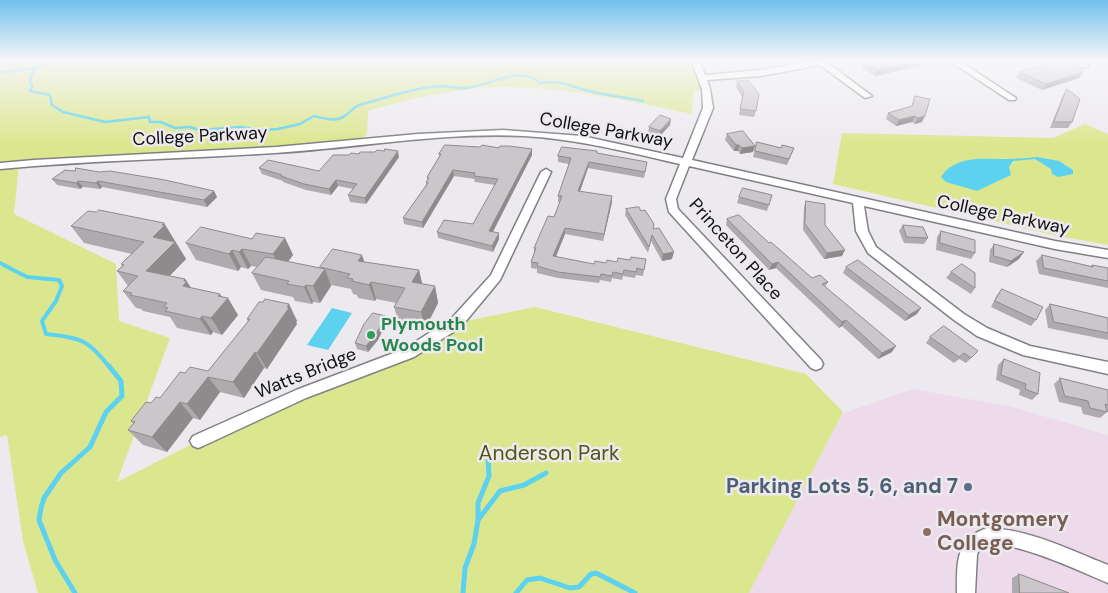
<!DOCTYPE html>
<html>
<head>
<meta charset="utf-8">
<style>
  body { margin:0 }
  canvas { display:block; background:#edeaef }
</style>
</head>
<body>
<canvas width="1108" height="593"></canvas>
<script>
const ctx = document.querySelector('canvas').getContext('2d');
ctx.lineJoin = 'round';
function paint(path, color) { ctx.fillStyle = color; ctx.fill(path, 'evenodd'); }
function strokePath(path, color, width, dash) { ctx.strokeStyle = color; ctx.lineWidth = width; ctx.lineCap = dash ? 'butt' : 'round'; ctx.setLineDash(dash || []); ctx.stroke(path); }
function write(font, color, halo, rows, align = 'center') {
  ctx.font = font + ' "DM Sans",sans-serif'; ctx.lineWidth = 5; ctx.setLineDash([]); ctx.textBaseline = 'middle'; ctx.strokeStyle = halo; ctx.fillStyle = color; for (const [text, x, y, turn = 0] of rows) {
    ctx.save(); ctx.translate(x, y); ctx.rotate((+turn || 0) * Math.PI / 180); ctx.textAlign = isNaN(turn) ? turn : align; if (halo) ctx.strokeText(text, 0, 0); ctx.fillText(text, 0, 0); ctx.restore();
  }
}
paint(new Path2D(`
  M 913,389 L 1013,407 L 1108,435 L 1108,593 L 727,593 L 810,425 Z`), '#eddbec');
paint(new Path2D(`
  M 0,60 L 695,60 L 706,89 L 693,92 L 692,114 C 634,102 575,89 515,87 C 468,86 413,97 368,111 L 367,134 L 354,144 L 19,164 L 14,214 L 116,264 L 119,321 L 170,338 L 117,482 L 198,441 L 409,353 L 456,323 L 535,307 L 806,374 L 843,412 L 749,593 L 38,593 L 23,541 L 7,435 L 0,437 Z
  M 1085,124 L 1108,134 L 1108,245 L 1058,236 L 833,184 L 842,133 L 1053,138 Z`), '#dbe78f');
paint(new Path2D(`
  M 1037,157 L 1059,161 L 1073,170 L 1073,174 L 1058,177 L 1052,174 L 1051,169 L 1035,159 L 1013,161 L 1009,167 L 1011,175 L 977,191 L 946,182 L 941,177 C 955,155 984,159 1006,159 C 1016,159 1027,158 1037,157 Z
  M 332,308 L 352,313 L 328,350 L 307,345 Z`), '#5dd1f0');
strokePath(new Path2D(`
  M 34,69 L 30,80 L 32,87 L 30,91 L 50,95 L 52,105 L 63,112 L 105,122 L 149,117 L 150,122 L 161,122 L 175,128 L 190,127 L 200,130 L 240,127 L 260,130 L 278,129 L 300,124 L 314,116 C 324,118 337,123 346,115 C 352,111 352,108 359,105 C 386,98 415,87 443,86 C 450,86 458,89 466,88 C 490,86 518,64 540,83 C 562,80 566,85 585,90 C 604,95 624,97 643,101
  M 0,72 L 31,69 L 57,60`), '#5dd1f0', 2.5);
strokePath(new Path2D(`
  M 0,263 L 27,277 L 59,280 L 62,286 L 56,301 L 42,321 L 46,334 C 81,338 88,339 110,368`), '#5dd1f0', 4);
strokePath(new Path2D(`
  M 478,520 L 478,503 L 489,476 L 488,458
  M 75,593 L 55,560 L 39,520 L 41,508 L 44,498 L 61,473 L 90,447 L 106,412 L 122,396 L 121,381 L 109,366
  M 463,593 L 465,568 L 474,544 L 478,520 L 500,491 L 524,485 L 546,473
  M 516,593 L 527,580 L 540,578 L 570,588 L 579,587 L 591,574 L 596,573 L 635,593`), '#5dd1f0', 5);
const minor = new Path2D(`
  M 691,60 L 699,60 L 705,75 L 761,70 L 818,60 L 839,60 L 829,64 L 872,96 L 865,98 L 820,65 L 761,76 L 707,80 L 710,89 L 713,108 L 692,160 L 1055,241 L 1108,250 L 1108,258 L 1055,249 L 864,206 L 868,231 L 876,247 L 964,314 L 987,328 L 1030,346 L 1108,362 L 1108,374 L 1023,355 L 977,336 L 954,320 L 868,253 L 856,231 L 853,203 L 689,166 L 676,199 L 678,209 L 821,360 L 823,364 L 821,368 L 816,370 L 811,368 L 669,212 L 666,199 L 680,164 C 628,152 577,139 524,136 C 441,132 358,148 275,153 C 184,159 92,160 0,169 L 0,163 L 34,160 L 276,147 L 418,134 L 503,130 L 582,136 L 683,158 L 703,108 L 702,89 Z
  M 948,60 L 958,60 L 1016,98 L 1015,100 L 1009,100 Z
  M 1069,60 L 1080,60 L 1089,66 L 1082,68 Z
  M 546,169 L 551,172 L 500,280 L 461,327 L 414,357 L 306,398 L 203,446 L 198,448 L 193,446 L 190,441 L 193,436 L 296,390 L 404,349 L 451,319 L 491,275 L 541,172 Z
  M 987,528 C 1029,529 1070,550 1108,565 L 1108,583 C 1082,572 1014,540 988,545 C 983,545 979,550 977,554 L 975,593 L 957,593 C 957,563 955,539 987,528 Z`);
strokePath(minor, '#838085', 3);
paint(minor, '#fff');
paint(new Path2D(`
  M 864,62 L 920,66 L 875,76 L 862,68 Z
  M 1019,72 L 1079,78 L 1042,90 L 1016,78 Z
  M 737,81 L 756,111 L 754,117 L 739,115 L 742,97 L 736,87 Z
  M 1067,89 L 1072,122 L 1068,128 L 1050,128 L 1063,95 Z
  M 915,96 L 922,122 L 915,124 L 912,122 L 896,126 L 886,119 L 888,113 L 911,107 Z
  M 670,125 L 659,137 L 648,133 L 649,127 Z
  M 727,134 L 753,152 L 740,154 L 738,151 L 734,151 L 725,140 Z
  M 757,142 L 781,148 L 794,148 L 787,165 L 753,157 Z
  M 480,147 L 532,149 L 532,155 L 493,232 L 499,239 L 493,252 L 438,238 L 437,232 L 473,224 L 495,185 L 475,182 L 474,179 L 454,176 L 423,228 L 404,224 L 403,218 L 426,185 L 426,182 L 427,180 L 427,177 L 439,157 L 439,154 Z
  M 384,151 L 399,157 L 366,204 L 350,202 L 348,195 L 353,189 L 338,186 L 331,195 L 306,190 L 283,182 L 283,181 L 262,174 L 259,168 L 319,171 L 349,155 Z
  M 597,153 L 646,168 L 644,178 L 588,168 L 580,191 L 612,202 L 603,241 L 565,234 L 556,257 L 594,264 L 606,263 L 646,259 L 643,276 L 636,275 L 635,278 L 623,276 L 622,280 L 612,278 L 611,282 L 600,280 L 599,283 L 558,278 L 537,273 L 537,269 L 531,268 L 531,262 L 534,253 L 534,248 L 554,217 L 560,202 L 558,202 L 558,196 L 569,164 L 558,162 L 558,156 Z
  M 65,170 L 214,191 L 217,197 L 207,207 L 102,187 L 100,189 L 83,187 L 80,189 L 57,185 L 52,179 Z
  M 772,195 L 767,211 L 737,203 L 739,197 Z
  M 806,201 L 825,225 L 842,256 L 824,259 L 803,230 L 804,207 Z
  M 626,209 L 641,211 L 672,259 L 662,261 L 651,241 L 648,253 L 625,215 Z
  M 727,219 L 769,243 L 812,278 L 828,282 L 825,287 L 892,352 L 878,359 L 842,326 L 839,328 L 776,268 L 769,270 L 726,225 Z
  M 164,223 L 186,259 L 169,276 L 185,279 L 191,288 L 222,297 L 238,315 L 222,335 L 213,332 L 211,335 L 177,328 L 170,317 L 143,311 L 141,309 L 136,308 L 123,291 L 128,286 L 117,271 L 122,266 L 121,264 L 132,254 L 84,243 L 71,226 Z
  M 903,225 L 928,238 L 924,244 L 904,243 L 899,231 Z
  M 941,231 L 975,253 L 971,259 L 936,250 L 937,237 Z
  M 285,238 L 293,255 L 288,262 L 320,268 L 365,262 L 419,270 L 422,284 L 435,286 L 438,303 L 425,329 L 399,324 L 394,307 L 396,303 L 376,299 L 375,301 L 358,298 L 357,295 L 353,294 L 351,289 L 331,285 L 331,286 L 320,303 L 313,302 L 312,304 L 295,301 L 293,297 L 261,290 L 252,273 L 257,267 L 251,266 L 248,269 L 241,267 L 238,271 L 196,260 L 186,243 Z
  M 994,244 L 1019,259 L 1007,267 L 989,262 L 990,250 Z
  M 1042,255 L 1091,266 L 1092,265 L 1108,268 L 1108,288 L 1039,274 L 1036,261 Z
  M 846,267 L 917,314 L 905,321 L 843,273 Z
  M 951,272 L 975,288 L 971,294 L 946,278 Z
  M 1002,289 L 1036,320 L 1031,326 L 991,307 L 997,295 Z
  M 263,302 L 289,304 L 297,321 L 296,322 L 297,324 L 267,369 L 264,368 L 244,398 L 220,392 L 200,420 L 193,418 L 167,452 L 143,445 L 128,430 L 134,424 L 131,421 L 151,403 L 160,398 L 185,373 L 208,371 L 248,322 L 247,319 Z
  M 1050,304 L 1108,318 L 1108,340 L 1048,328 L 1045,310 Z
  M 387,322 L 378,340 L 368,352 L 357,349 L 355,343 Z
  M 930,337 L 978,351 L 966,363 L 959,359 L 954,363 L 926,343 Z
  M 1004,359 L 1038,394 L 1032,400 L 1019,395 L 1020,390 L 996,380 L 998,365 Z
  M 1060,378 L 1108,390 L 1108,412 L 1107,412 L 1100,418 L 1083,414 L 1081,407 L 1059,402 L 1054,384 Z
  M 1019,574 L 1069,593 L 1012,593 L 1012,578 Z`), '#afaaae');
paint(new Path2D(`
  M 923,60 L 920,66 L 875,76 L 877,70 Z
  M 1083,72 L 1079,78 L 1042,90 L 1046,84 Z
  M 915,116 L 912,122 L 896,126 L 899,120 Z
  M 925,116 L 922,122 L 915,124 L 918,118 Z
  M 671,119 L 670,125 L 659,137 L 660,131 Z
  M 736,145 L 739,145 L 738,151 L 734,151 Z
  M 755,146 L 753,152 L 740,154 L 742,148 Z
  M 532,149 L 532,155 L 490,237 L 489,231 Z
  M 398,151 L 399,157 L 366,204 L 365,198 Z
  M 589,162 L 588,168 L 578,197 L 578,191 Z
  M 453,170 L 454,176 L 423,228 L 422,222 Z
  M 336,180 L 338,186 L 331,195 L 329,189 Z
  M 78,181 L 83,187 L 80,189 L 76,183 Z
  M 98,181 L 102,187 L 100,189 L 96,183 Z
  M 214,191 L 217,197 L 207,207 L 204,200 Z
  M 612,196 L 612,202 L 603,241 L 604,234 Z
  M 164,223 L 186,259 L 158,288 L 146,271 L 153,237 Z
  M 565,228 L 565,234 L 553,263 L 553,256 Z
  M 499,233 L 499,239 L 493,252 L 492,246 Z
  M 285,238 L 293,255 L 281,271 L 273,254 Z
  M 242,249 L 251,266 L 248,269 L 239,252 Z
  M 232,250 L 241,267 L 238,271 L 229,254 Z
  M 845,250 L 842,256 L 824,259 L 827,253 Z
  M 674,252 L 672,259 L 662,261 L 663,254 Z
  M 1024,252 L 1019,259 L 1007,267 L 1011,261 Z
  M 362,255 L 368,272 L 358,261 Z
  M 778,262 L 776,268 L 769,270 L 772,264 Z
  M 325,269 L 331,286 L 320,303 L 313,286 Z
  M 419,270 L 423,287 L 412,282 Z
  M 185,279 L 198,298 L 183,286 L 184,281 Z
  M 371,282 L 376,299 L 375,301 L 369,285 Z
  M 306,285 L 313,302 L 312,304 L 304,287 Z
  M 435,286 L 438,303 L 425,329 L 421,312 Z
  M 220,294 L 225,302 L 228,298 L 238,315 L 222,335 L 211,318 L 218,296 Z
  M 289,304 L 297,321 L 296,322 L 297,324 L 267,369 L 257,353 Z
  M 921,308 L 917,314 L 905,321 L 909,315 Z
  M 202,316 L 213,332 L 211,335 L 200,319 Z
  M 386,316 L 387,322 L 378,340 L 368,352 L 366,346 Z
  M 846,320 L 842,326 L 839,328 L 842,322 Z
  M 896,346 L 892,352 L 878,359 L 882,353 Z
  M 255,352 L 264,368 L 244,398 L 233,382 Z
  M 208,377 L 220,392 L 200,420 L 187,404 Z
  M 180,402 L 193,418 L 167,452 L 152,437 Z`), '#8e8b8d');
const building = new Path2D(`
  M 875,60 L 922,60 L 877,70 L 864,62 Z
  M 1060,61 L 1083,72 L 1046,84 L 1019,72 Z
  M 737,81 L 749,81 L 759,94 L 756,111 L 740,109 L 744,91 Z
  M 1067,89 L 1080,99 L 1072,122 L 1054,122 Z
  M 915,96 L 930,99 L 925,116 L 918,118 L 915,116 L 899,120 L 888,113 L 912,106 Z
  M 660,115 L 671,119 L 660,131 L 649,127 Z
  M 743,131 L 755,146 L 742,148 L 739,145 L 736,145 L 727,134 Z
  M 757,142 L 781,148 L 782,145 L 794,148 L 789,159 L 755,151 Z
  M 445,145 L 480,147 L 482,145 L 499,148 L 500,146 L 509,146 L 532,149 L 489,231 L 499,233 L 492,246 L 437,232 L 444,220 L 473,224 L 498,179 L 474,176 L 475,173 L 453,170 L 422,222 L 403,218 L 428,183 L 426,182 L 429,178 L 427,177 L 441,154 L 439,154 Z
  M 562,147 L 597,151 L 597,153 L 647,162 L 645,172 L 589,162 L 578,191 L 612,196 L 604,234 L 565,228 L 553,256 L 594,264 L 595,261 L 606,263 L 607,260 L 617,262 L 618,258 L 630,260 L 631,257 L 646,259 L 644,270 L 637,268 L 636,272 L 624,270 L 623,274 L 613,272 L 612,276 L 601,274 L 600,277 L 558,272 L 537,266 L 538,263 L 531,262 L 536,248 L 534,248 L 548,216 L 554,217 L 562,196 L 558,196 L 571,158 L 558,156 Z
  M 385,149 L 398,151 L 365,198 L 348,195 L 357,184 L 336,180 L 329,189 L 304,184 L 281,176 L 282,175 L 259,168 L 268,160 L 319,171 L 333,155 L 349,155 L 351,153 L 359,154 L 360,152 L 375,152 L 377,150 L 384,151 Z
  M 76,168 L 99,172 L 110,171 L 165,180 L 214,191 L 204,200 L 98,181 L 96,183 L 78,181 L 76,183 L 52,179 L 65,170 L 75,171 Z
  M 743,188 L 772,195 L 769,205 L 739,197 Z
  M 806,201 L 825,204 L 825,225 L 845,250 L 827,253 L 805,224 Z
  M 639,207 L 641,211 L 645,210 L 654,224 L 653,229 L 659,228 L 674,252 L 663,254 L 652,235 L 649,247 L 626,209 Z
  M 99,210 L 164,223 L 162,225 L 165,225 L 153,237 L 175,242 L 146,271 L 185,279 L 184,281 L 187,281 L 183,286 L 220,294 L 218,296 L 228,298 L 211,318 L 202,316 L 200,319 L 165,311 L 168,308 L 164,307 L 167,303 L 130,295 L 132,293 L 123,291 L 138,276 L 117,271 L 124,265 L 121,264 L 144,242 L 71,226 L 88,211 L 96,212 Z
  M 739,215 L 769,243 L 771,242 L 812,278 L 820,275 L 828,282 L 822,284 L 896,346 L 882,353 L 846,320 L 842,322 L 778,262 L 772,264 L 727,219 Z
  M 903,225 L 923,227 L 928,238 L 907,237 Z
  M 201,227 L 252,239 L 256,233 L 285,238 L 273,254 L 242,249 L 239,252 L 232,250 L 229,254 L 186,243 Z
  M 941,231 L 975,240 L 975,253 L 940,243 Z
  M 994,244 L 1024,252 L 1011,261 L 994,256 Z
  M 333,249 L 362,255 L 358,261 L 419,270 L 412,282 L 435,286 L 421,312 L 394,307 L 405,288 L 371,282 L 369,285 L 352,281 L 353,279 L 347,278 L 350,274 L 320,267 Z
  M 1042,255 L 1093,267 L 1092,265 L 1108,268 L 1108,281 L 1044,268 Z
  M 266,257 L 325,269 L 313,286 L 306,285 L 304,287 L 287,284 L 289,281 L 252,273 Z
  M 858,260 L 921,308 L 909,315 L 846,267 Z
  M 962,264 L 975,273 L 975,288 L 951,272 Z
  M 1002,289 L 1043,307 L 1036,320 L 995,301 Z
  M 265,299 L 289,304 L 287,307 L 289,308 L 257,353 L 255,352 L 233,382 L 208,377 L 187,404 L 180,402 L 152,437 L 128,430 L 135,422 L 131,421 L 146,402 L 151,403 L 156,397 L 160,398 L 180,372 L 185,373 L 190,367 L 208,371 L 250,319 L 247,319 L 259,302 L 263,302 Z
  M 1050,304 L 1108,318 L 1108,333 L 1054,322 Z
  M 373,313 L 386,316 L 376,334 L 366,346 L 355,343 L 364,324 Z
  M 944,326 L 978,351 L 971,358 L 964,353 L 959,357 L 930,337 Z
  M 1004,359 L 1040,373 L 1038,394 L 1025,389 L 1026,384 L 1001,375 Z
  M 1060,378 L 1108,390 L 1108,405 L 1105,404 L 1107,412 L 1090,408 L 1088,401 L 1065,396 Z
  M 1019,574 L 1069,593 L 1020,593 Z`);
paint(building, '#cbc6ca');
strokePath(building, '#8e8b8d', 1);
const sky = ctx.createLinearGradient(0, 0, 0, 144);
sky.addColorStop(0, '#70c0eb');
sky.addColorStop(0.42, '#f7f6f8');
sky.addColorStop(1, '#f7f6f800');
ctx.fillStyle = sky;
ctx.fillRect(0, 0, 1108, 144);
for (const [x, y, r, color] of [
  [371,335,5,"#2e9e5b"],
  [968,487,5,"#5c6f8a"],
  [927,532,5,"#8d6e63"]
]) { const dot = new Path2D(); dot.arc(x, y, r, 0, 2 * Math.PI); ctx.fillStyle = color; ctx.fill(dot); strokePath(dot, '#edeaef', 2); }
write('18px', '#100f10', '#edeaef', [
  ["College Parkway",606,131,10],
  ["College Parkway",200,137,-3],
  ["College Parkway",1003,216,12],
  ["Princeton Place",735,250,48],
  ["Watts Bridge",306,374,-22]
]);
write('bold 18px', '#27864d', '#edeaef', [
  ["Plymouth",381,325],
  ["Woods Pool",381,346]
], 'left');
write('21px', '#505616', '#edeaef', [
  ["Anderson Park",549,454]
]);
write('bold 21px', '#4e5e75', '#edeaef', [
  ["Parking Lots 5, 6, and 7",958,487]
], 'right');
write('bold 21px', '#785e54', '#edeaef', [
  ["Montgomery",937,520],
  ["College",937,544]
], 'left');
</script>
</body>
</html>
